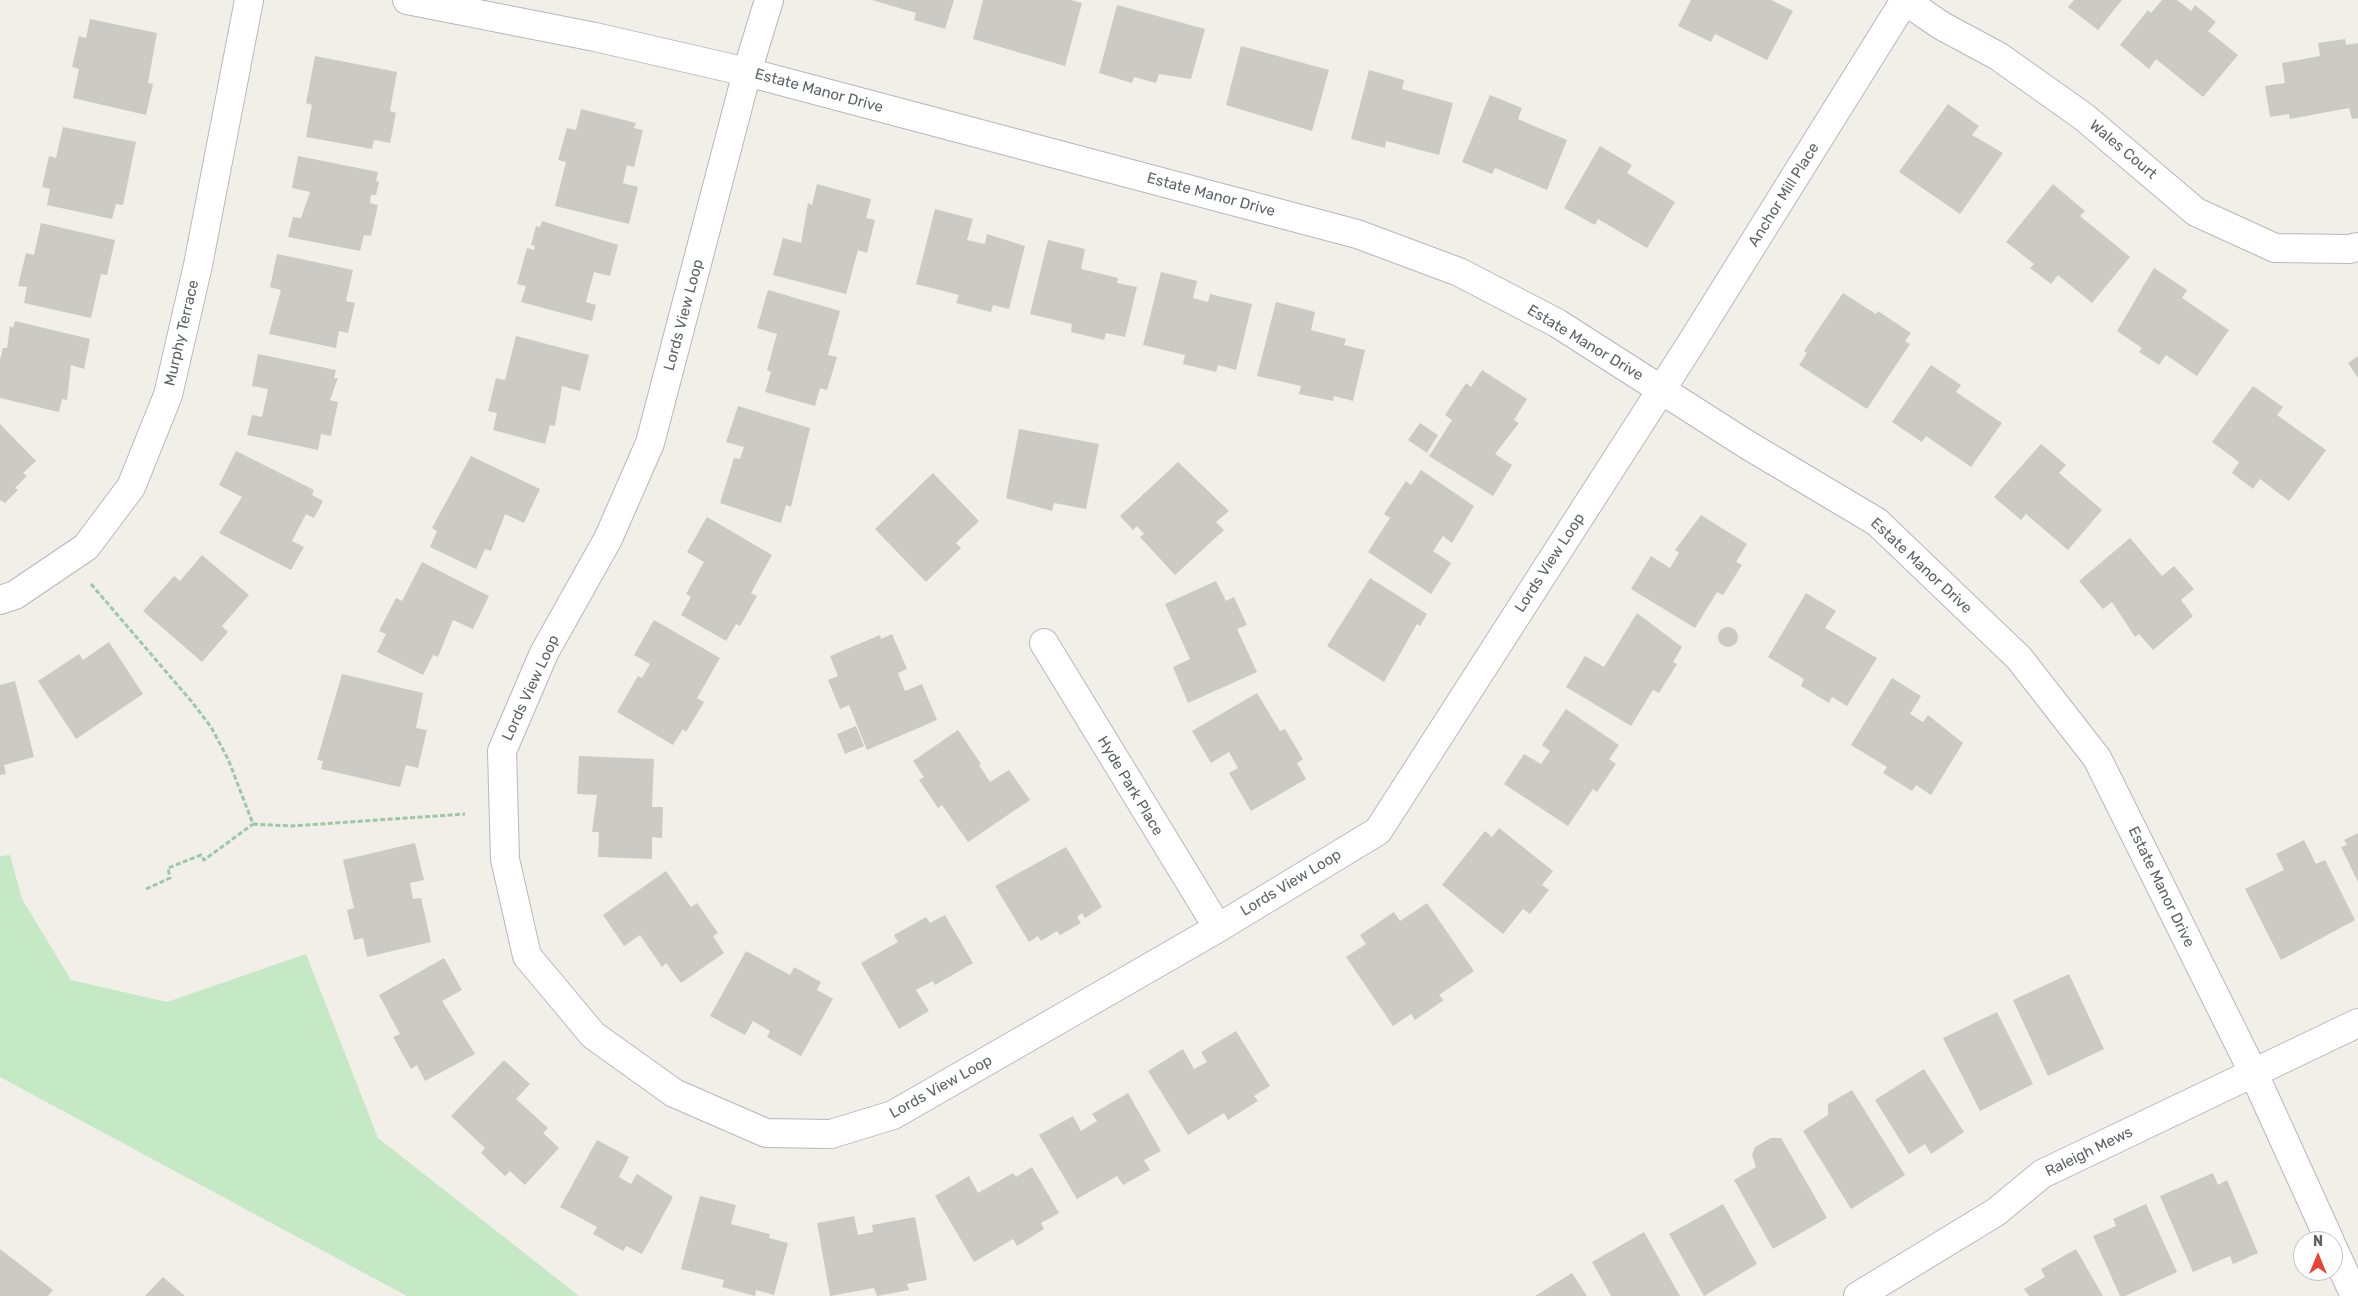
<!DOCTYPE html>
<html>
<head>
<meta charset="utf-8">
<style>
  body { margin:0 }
  #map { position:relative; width:2358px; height:1296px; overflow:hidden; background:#f1efe8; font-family:Rubik,sans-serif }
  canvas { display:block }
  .north { position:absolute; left:2293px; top:1231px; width:50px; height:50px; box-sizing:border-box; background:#fff; border:1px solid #bfc1c3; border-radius:50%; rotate:0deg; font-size:14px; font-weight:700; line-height:20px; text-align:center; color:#5f6368 }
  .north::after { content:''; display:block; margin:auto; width:18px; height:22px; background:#ea4335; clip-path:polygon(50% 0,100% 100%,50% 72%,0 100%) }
</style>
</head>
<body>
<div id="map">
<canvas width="2358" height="1296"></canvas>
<div class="north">N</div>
</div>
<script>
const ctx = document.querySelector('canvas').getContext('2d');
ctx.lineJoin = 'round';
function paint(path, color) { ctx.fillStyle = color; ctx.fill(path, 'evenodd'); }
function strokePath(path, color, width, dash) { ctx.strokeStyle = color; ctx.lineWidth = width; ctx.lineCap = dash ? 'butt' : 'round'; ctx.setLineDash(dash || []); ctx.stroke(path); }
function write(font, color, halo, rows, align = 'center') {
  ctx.font = font + ' Rubik,sans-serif'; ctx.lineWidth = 4.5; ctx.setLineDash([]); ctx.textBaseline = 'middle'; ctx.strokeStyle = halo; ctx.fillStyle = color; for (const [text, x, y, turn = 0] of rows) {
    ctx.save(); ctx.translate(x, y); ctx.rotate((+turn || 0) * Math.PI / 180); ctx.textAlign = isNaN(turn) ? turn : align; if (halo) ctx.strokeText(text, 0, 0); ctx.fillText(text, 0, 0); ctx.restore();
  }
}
paint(new Path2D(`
  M 10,855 L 22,899 L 71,980 L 167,1002 L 306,954 L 378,1138 L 579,1296 L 407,1296 L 0,1077 L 0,856 Z`), '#c5e8c5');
paint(new Path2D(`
  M 872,0 L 954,0 L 945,29 L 914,20 L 916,13 Z
  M 983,0 L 1071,0 L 1082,3 L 1065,66 L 973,39 Z
  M 1691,0 L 1771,0 L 1793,11 L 1767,60 L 1715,34 L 1711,42 L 1678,26 Z
  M 2074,0 L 2122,0 L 2098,30 L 2068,7 Z
  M 2162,0 L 2177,0 L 2191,11 L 2195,5 L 2216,22 L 2208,31 L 2238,55 L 2203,97 L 2156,59 L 2149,69 L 2120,45 L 2148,10 L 2151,13 Z
  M 1117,5 L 1205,29 L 1191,79 L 1159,74 L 1156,83 L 1134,77 L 1132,83 L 1099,73 Z
  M 90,19 L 157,33 L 148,83 L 153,84 L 146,115 L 73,98 L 79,69 L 72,67 L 79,36 L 86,38 Z
  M 2345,39 L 2346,45 L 2358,43 L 2358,118 L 2352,119 L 2349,108 L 2290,119 L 2289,114 L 2270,117 L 2265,86 L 2285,83 L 2282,63 L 2320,56 L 2318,43 Z
  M 1241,46 L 1329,70 L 1312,131 L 1226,105 Z
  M 315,56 L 397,72 L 390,111 L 396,113 L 390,143 L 374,140 L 372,149 L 306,137 L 312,105 L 306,103 Z
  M 1369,70 L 1404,80 L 1402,89 L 1453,103 L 1439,155 L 1386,141 L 1385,148 L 1351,139 Z
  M 1490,95 L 1522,108 L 1518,119 L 1567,140 L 1547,190 L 1495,168 L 1492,174 L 1462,162 Z
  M 1948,104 L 1979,126 L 1972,135 L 2003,153 L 1960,214 L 1899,172 Z
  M 581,109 L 636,123 L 634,128 L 643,130 L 634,167 L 627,165 L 623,183 L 638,187 L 629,224 L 555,206 L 566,162 L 558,160 L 567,128 L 576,130 Z
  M 63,127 L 136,142 L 123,205 L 116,204 L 112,219 L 47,205 L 50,189 L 42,187 L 49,156 L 56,158 Z
  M 1600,146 L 1632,165 L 1627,173 L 1675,202 L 1647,248 L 1598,219 L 1595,225 L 1564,208 Z
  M 298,156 L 378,172 L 376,181 L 379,182 L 376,195 L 371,195 L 370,203 L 378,205 L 371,236 L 364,235 L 360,251 L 288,237 L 293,217 L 301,218 L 310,192 L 292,188 Z
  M 817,184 L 871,199 L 866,218 L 875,220 L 867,253 L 858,250 L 846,294 L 773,275 L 783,238 L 801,243 L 808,203 L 812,205 Z
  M 2053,184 L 2085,211 L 2080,216 L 2130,257 L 2092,303 L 2058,275 L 2051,284 L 2030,268 L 2034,264 L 2006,242 Z
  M 935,209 L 973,219 L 967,240 L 985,244 L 987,234 L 1025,246 L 1009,309 L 993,305 L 991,312 L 956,303 L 959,295 L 916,284 Z
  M 542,221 L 618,245 L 610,276 L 594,272 L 586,302 L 596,305 L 592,321 L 521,302 L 526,286 L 517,284 L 527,248 L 534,250 L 535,246 L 531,245 L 536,226 L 540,227 Z
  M 41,223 L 115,240 L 107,275 L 101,274 L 91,318 L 24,303 L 27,287 L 18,286 L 26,253 L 34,255 Z
  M 1048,240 L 1085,249 L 1081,269 L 1118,278 L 1117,283 L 1137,287 L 1125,337 L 1106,333 L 1104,340 L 1071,332 L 1072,324 L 1030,314 Z
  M 277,254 L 353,270 L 346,301 L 355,303 L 348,333 L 339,331 L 336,348 L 269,334 L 281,290 L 270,287 Z
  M 2154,268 L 2187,290 L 2182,298 L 2229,330 L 2197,376 L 2166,355 L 2159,365 L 2139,352 L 2142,348 L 2117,331 Z
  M 1161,272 L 1197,281 L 1193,298 L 1208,302 L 1210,294 L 1252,304 L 1236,370 L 1218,365 L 1216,372 L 1183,364 L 1185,355 L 1143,345 Z
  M 768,290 L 840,311 L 828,355 L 837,357 L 827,390 L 820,388 L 815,406 L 765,392 L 771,372 L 767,370 L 777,334 L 757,328 Z
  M 1843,293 L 1876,314 L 1878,311 L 1911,333 L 1905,341 L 1910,344 L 1867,409 L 1799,365 L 1807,353 L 1804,351 Z
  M 1276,302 L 1315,312 L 1311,330 L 1346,339 L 1344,345 L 1365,350 L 1353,401 L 1334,396 L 1333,401 L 1299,394 L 1301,386 L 1257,376 Z
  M 15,321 L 90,339 L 84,369 L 71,365 L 67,400 L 62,399 L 59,412 L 0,398 L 0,360 L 3,348 L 7,348 L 10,326 L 13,328 Z
  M 516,336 L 589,355 L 580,391 L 562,386 L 555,426 L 550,425 L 545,444 L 493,430 L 497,413 L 488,411 L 496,378 L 505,380 Z
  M 258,354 L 336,370 L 334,378 L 338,378 L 330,400 L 338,402 L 331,436 L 321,434 L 318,450 L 247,435 L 252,415 L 262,417 L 268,389 L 252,386 Z
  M 2358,356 L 2358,378 L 2348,363 Z
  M 1931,365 L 1961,385 L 1956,392 L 2002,423 L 1971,467 L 1926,436 L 1922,442 L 1892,422 Z
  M 1482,370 L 1527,399 L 1514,420 L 1519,423 L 1495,454 L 1512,465 L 1493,496 L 1429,456 L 1452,420 L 1445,415 L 1466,383 L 1471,387 Z
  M 2253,386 L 2283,407 L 2277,415 L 2326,450 L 2289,501 L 2260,479 L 2253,489 L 2232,473 L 2239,462 L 2212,442 Z
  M 738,406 L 810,428 L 791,507 L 786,505 L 781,523 L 720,503 L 734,458 L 740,459 L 744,447 L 726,442 Z
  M 1420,423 L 1438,435 L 1427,453 L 1408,440 Z
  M 0,424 L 36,461 L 23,473 L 27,476 L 15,488 L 18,490 L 5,503 L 0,500 Z
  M 1019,429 L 1099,444 L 1086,509 L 1054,503 L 1052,511 L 1006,498 Z
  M 2041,444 L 2066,465 L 2059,473 L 2102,510 L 2068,550 L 2026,514 L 2021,520 L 1994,497 Z
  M 236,451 L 314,490 L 312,495 L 323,501 L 314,518 L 306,514 L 292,541 L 304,547 L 291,570 L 219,533 L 242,497 L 219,485 Z
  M 471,456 L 540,489 L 524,523 L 505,514 L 491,551 L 485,549 L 476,569 L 430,547 L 437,531 L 432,528 Z
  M 1178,462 L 1229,511 L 1216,522 L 1224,530 L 1175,575 L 1140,537 L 1144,534 L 1137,526 L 1133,530 L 1120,516 Z
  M 1421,470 L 1474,506 L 1452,543 L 1443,536 L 1433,551 L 1451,563 L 1431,594 L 1368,552 L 1390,518 L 1384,514 L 1406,481 L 1411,485 Z
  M 933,473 L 979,521 L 956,543 L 961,548 L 926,582 L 875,529 Z
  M 1701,515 L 1747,544 L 1736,562 L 1742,565 L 1723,595 L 1717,592 L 1695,628 L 1631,589 L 1651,556 L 1670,568 L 1679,553 L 1675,550 Z
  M 707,517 L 772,555 L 751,593 L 757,596 L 740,626 L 736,624 L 726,641 L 681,615 L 691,597 L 686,594 L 704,562 L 687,552 Z
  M 2130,538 L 2162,576 L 2174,566 L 2194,589 L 2181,600 L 2193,616 L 2153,650 L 2139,634 L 2135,637 L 2112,602 L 2103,609 L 2079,581 Z
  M 202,555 L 249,595 L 222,626 L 228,632 L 202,662 L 143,611 L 174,576 L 180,581 Z
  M 422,562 L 489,596 L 473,629 L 453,620 L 438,657 L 433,655 L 423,675 L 377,652 L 386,634 L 379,631 L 396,598 L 402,601 Z
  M 1370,578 L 1427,614 L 1420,626 L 1417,624 L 1384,682 L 1327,646 Z
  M 1216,581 L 1226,601 L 1234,597 L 1247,625 L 1237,629 L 1257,672 L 1188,703 L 1173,667 L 1190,659 L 1165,604 Z
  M 1806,593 L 1836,611 L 1825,628 L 1877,658 L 1847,706 L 1832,697 L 1829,703 L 1801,686 L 1804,679 L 1768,657 Z
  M 1637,613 L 1682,647 L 1673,662 L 1677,664 L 1659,693 L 1653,690 L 1631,726 L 1566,687 L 1585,656 L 1604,667 Z
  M 654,620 L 720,658 L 697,698 L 704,702 L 686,732 L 683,729 L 673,745 L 617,712 L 638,676 L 642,678 L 650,664 L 634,655 Z
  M1718 637a10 10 0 1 1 20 0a10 10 0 1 1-20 0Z
  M 892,634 L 907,669 L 898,673 L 905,691 L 922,684 L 937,720 L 867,750 L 849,705 L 840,709 L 828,680 L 838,676 L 830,656 L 880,635 L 881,639 Z
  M 109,642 L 143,694 L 76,739 L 38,681 L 79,654 L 83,660 Z
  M 342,674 L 423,693 L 416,728 L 427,730 L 418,768 L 406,765 L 400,787 L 321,769 L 323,761 L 317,760 Z
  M 1892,678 L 1921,696 L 1910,714 L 1923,722 L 1928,715 L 1963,743 L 1931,795 L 1916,785 L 1912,791 L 1883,773 L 1887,767 L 1851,745 Z
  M 15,681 L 34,757 L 4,765 L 6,774 L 0,775 L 0,685 Z
  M 1257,693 L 1280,731 L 1285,729 L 1303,759 L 1297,763 L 1306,779 L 1251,811 L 1229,773 L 1238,768 L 1229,752 L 1211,763 L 1192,731 Z
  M 1566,709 L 1619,745 L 1609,759 L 1616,764 L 1597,792 L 1593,789 L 1568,826 L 1504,784 L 1524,754 L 1541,764 L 1550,751 L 1542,745 Z
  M 856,726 L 864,746 L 845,754 L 837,734 Z
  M 958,730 L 981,764 L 979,765 L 990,782 L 1009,770 L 1030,800 L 968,842 L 942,805 L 938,808 L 919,780 L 924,777 L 913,761 Z
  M 579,756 L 654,759 L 652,807 L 663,807 L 662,838 L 652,837 L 652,859 L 598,857 L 599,832 L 592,832 L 597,795 L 577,794 Z
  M 1499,828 L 1553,871 L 1542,885 L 1549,890 L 1530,914 L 1523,909 L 1503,934 L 1442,885 L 1485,831 L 1492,837 Z
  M 2358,833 L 2358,882 L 2341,847 L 2347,845 L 2344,840 Z
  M 2304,840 L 2316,864 L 2325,860 L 2355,920 L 2281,960 L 2245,889 L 2284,870 L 2276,854 Z
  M 415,843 L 424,880 L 410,883 L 413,899 L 421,898 L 431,942 L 367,957 L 363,938 L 354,940 L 347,910 L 354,908 L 343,860 Z
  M 1066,847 L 1102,907 L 1085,918 L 1082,913 L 1077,917 L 1081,923 L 1060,935 L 1057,931 L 1041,941 L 1038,936 L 1029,942 L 995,886 Z
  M 666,871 L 691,907 L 697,903 L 718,933 L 713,936 L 724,953 L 681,983 L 666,963 L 662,967 L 640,935 L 624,946 L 603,915 Z
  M 1427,903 L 1474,971 L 1439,995 L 1444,1000 L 1415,1020 L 1411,1014 L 1393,1026 L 1346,957 L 1366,944 L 1360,935 L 1394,912 L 1400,921 Z
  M 945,915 L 973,963 L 935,985 L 933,981 L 916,990 L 929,1011 L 899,1029 L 861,963 L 898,942 L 894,935 L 926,917 L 930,923 Z
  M 746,951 L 790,975 L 794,967 L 821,982 L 817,990 L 833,999 L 801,1056 L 767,1037 L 770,1031 L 753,1021 L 745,1035 L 710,1016 Z
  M 444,958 L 462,990 L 442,1001 L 475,1054 L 425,1081 L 417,1065 L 411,1069 L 393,1037 L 400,1034 L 379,995 Z
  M 2069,974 L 2104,1049 L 2048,1076 L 2013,1000 Z
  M 1997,1012 L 2033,1084 L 1980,1111 L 1943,1038 Z
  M 1236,1031 L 1270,1086 L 1254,1096 L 1258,1101 L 1228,1120 L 1224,1113 L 1188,1135 L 1148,1071 L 1183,1049 L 1194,1069 L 1207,1062 L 1201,1052 Z
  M 504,1060 L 530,1084 L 516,1099 L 548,1128 L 543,1133 L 559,1148 L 525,1185 L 510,1171 L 505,1176 L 481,1153 L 485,1148 L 451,1116 Z
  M 1924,1069 L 1964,1132 L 1931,1154 L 1925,1144 L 1909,1154 L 1875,1100 Z
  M 1852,1090 L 1905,1175 L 1851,1209 L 1803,1131 L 1828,1115 L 1828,1104 Z
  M 1128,1093 L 1161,1151 L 1144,1160 L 1150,1170 L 1123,1185 L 1117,1176 L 1077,1199 L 1039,1135 L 1073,1116 L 1081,1131 L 1097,1121 L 1092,1114 Z
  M 1771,1138 L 1781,1138 L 1827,1218 L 1773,1249 L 1734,1180 L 1756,1167 L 1752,1155 L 1755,1147 Z
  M 597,1140 L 629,1157 L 619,1177 L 631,1184 L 637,1174 L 673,1197 L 642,1254 L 626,1246 L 623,1251 L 593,1234 L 597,1227 L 560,1207 Z
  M 1032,1167 L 1059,1213 L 1041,1223 L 1044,1229 L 1017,1246 L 1013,1239 L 974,1262 L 935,1196 L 969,1176 L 978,1193 L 1013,1173 L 1016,1177 Z
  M 2213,1173 L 2218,1185 L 2227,1180 L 2258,1253 L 2233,1264 L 2230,1256 L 2193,1272 L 2160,1196 Z
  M 700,1196 L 736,1205 L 731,1224 L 770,1234 L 769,1238 L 788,1243 L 774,1295 L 756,1290 L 755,1296 L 722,1287 L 724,1280 L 681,1269 Z
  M 1723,1204 L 1757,1264 L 1704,1296 L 1669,1234 Z
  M 2146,1204 L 2177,1272 L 2125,1296 L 2120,1296 L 2093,1236 L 2116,1226 L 2113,1219 Z
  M 854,1216 L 858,1235 L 873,1232 L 872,1225 L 915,1217 L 927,1280 L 907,1284 L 909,1290 L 877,1296 L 874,1288 L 830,1296 L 817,1223 Z
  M 1644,1232 L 1680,1296 L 1611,1296 L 1592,1262 Z
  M 0,1249 L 53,1290 L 48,1296 L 0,1296 Z
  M 2076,1249 L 2103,1296 L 2029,1296 L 2024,1289 L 2045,1277 L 2041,1269 Z
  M 1572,1273 L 1587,1296 L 1535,1296 Z
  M 163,1277 L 185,1296 L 145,1296 Z`), '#cccac5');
const minor = new Path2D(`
  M 769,0 L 747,72 L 650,443 L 608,539 L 544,653 L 502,751 L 505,859 L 527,956 L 593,1035 L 674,1093 L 766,1133 L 831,1134 L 893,1115 L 1218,928 L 1378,831 L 1690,345 L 1905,0
  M 1904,0 L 1942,26 L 1998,56 L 2084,117 L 2196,212 L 2275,248 L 2349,249 L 2358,247
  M 0,600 L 15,595 L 86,547 L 131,487 L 168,395 L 198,265 L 249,0
  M 1044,643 L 1218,928
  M 1858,1296 L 1996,1212 L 2042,1174 L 2358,1023`);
const tertiary = new Path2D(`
  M 407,0 L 595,37 L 747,72 L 1357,234 L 1459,272 L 1557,323 L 1746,444 L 1877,522 L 2019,658 L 2097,758 L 2254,1074 L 2330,1241
  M 2333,1248 L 2355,1296`);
strokePath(minor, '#b5b8bc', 30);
strokePath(tertiary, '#b5b8bc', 30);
strokePath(new Path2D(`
  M 91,584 L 192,702 L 211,727 L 228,759 L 253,824 L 291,826 L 465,814
  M 146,889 L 170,878 L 168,868 L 201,855 L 204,860 L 253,824`), '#9cc7a9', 3, [5, 2.5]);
strokePath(minor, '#fff', 28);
strokePath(tertiary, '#fff', 28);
write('15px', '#5f6368', '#fff', [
  ["Estate Manor Drive",819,91,15],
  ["Wales Court",2123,150,40],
  ["Estate Manor Drive",1211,195,15],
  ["Anchor Mill Place",1784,195,-58],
  ["Lords View Loop",684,315,-75],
  ["Murphy Terrace",182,333,-77],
  ["Estate Manor Drive",1585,343,31],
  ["Lords View Loop",1550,563,-57],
  ["Estate Manor Drive",1921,566,43],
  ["Lords View Loop",531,688,-65],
  ["Hyde Park Place",1130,786,59],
  ["Lords View Loop",1291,883,-31],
  ["Estate Manor Drive",2161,887,64],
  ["Lords View Loop",941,1087,-29],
  ["Raleigh Mews",2089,1152,-26]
]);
</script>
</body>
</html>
